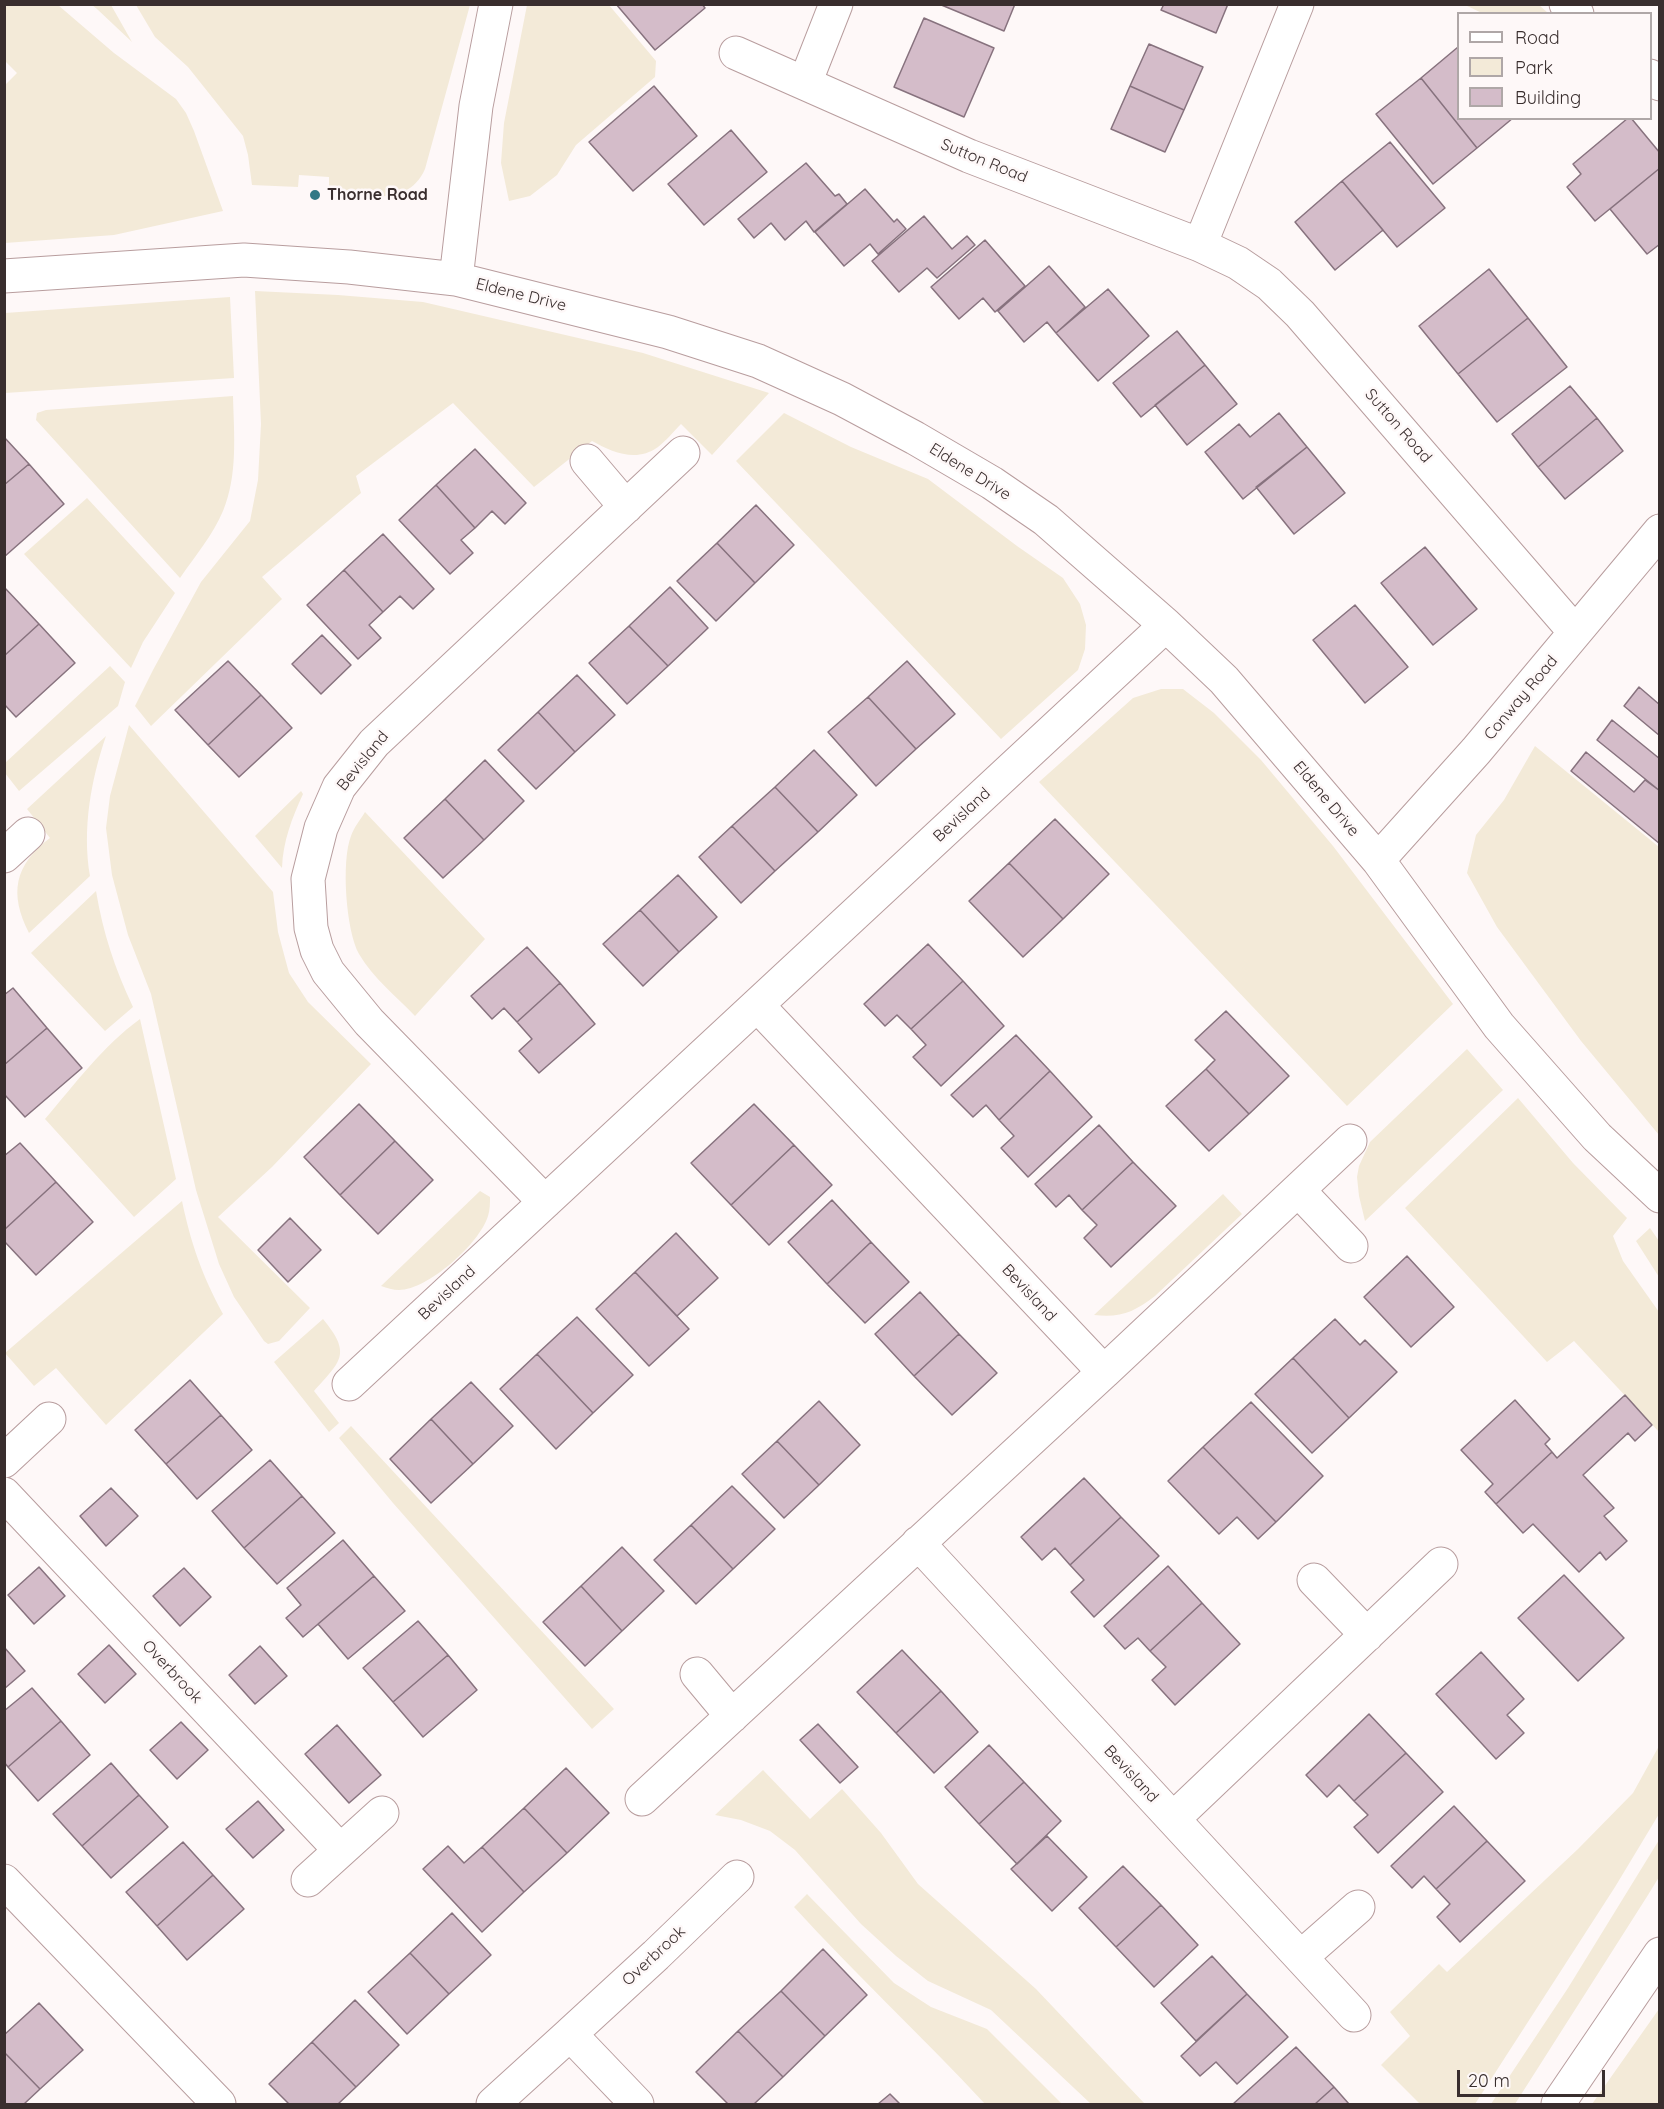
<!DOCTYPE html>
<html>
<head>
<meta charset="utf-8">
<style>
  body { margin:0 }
  #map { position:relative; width:1664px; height:2109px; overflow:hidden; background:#fef8f8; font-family:Quicksand,sans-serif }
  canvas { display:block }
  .frame { position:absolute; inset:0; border:6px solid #392e2e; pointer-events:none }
  .legend { position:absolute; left:1457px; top:12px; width:195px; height:108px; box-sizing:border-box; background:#fef8f8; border:2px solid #afa7a7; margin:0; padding:8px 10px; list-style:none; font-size:18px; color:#392e2e }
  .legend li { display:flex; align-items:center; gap:12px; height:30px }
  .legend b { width:30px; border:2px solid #afa7a7 }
  .scale { position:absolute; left:1457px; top:2070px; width:148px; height:27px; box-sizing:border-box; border:3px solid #392e2e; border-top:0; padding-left:8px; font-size:18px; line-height:21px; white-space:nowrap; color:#392e2e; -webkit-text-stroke:4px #fef8f8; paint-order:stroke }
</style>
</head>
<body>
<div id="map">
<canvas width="1664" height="2109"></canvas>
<div class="frame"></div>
<ul class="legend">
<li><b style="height:8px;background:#fff"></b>Road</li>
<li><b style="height:16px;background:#f3ead8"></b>Park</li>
<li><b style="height:16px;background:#d4bcc9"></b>Building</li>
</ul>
<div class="scale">20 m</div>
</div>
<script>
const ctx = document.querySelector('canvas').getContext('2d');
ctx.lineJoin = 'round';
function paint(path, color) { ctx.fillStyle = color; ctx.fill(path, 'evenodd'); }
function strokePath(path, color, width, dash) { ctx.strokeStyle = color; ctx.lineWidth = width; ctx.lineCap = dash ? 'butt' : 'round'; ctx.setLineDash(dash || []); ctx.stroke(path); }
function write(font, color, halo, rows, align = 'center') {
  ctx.font = font + ' Quicksand,sans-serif'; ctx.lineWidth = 5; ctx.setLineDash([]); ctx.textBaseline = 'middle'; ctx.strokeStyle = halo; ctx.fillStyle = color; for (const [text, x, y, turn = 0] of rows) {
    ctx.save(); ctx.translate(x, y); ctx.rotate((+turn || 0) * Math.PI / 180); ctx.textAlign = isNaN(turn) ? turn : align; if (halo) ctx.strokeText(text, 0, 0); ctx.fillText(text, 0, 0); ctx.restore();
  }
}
paint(new Path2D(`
  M 5,4 L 58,5 L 114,53 L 176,99 L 186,113 L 194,131 L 223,211 L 114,235 L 5,243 L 5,85 L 17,73 L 5,61 Z
  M 92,5 L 111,5 L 132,42 L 97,9 Z
  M 136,5 L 470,5 L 425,169 C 408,208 363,195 329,192 L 329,177 L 299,175 L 298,187 L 252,185 L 248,155 L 243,136 L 188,67 L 155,37 Z
  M 527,5 L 609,5 L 656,61 L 655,77 L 576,145 L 557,175 L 530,196 L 509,201 L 501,163 L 504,123 Z
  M 1465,5 L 1539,5 L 1548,13 L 1482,13 Z
  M 255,291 L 338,295 L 423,302 L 643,353 L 769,393 L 712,455 L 681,424 C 674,431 666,441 658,447 C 636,463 612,452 592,441 L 534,487 L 453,403 L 356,476 L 361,493 L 262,577 L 282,599 L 151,726 L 135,706 L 153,670 L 201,582 L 250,521 L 258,480 L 261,424 Z
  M 230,297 L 234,378 L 5,393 L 5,313 Z
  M 233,396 C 234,435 238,475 223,511 C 213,535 195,556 180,578 L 36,420 L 37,413 L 46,410 Z
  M 784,413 L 851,447 L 928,479 L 1017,546 L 1063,578 L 1080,604 L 1086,625 L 1085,649 L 1078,670 L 1001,739 L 736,461 Z
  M 87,498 L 175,593 L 143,642 L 131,668 L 24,554 Z
  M 110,666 L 125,682 L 118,706 L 19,791 L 5,773 L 5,763 Z
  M 1161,689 L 1183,689 L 1214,713 L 1261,760 L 1333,846 L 1453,1004 L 1347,1106 L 1039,782 L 1133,698 Z
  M 129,725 L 273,892 L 278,932 L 289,973 L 308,1002 L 371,1064 L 272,1167 L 218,1217 L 310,1308 L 279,1341 L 268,1344 L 264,1341 L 234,1297 L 219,1264 L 196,1190 L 151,994 L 128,935 L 112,875 L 106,828 L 110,796 Z
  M 106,736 C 91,780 82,829 90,876 L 29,933 C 9,894 14,865 50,838 L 27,809 Z
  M 1535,746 L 1659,847 L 1659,1135 L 1581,1041 L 1497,927 L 1467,873 L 1476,835 L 1504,800 Z
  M 301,791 L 303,794 C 292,818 283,841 282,868 L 255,836 Z
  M 365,812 L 485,939 L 415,1016 C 396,996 373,978 359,954 C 346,931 341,861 351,836 C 354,827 361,819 365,812 Z
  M 96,891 C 103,933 115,969 133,1007 L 105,1031 L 31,953 Z
  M 140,1019 L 176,1179 L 134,1217 L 45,1119 C 75,1084 103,1046 140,1019 Z
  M 1467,1049 L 1503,1090 L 1365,1221 L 1359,1196 L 1357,1177 L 1359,1166 L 1370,1142 Z
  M 1518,1098 L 1573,1163 L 1627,1218 L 1613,1236 L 1623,1261 L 1659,1312 L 1659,1432 L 1574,1341 L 1547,1362 L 1405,1208 Z
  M 480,1191 L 490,1197 C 490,1203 490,1210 488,1216 C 480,1243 428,1290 399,1290 C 393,1290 387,1288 381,1286 Z
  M 1223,1194 L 1242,1214 L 1155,1296 C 1134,1312 1121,1318 1094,1315 Z
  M 182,1201 C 191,1244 202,1275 223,1314 L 106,1425 L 56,1368 L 34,1386 L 5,1353 Z
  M 1650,1228 L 1659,1241 L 1659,1277 L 1636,1241 Z
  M 323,1319 C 352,1354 341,1361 314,1391 L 339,1423 L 329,1432 L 274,1362 Z
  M 351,1426 L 614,1709 L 592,1729 L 393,1503 L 339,1438 Z
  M 1659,1746 L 1659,1814 L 1615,1887 L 1475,2104 L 1420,2104 L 1381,2065 L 1410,2036 L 1390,2012 L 1439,1964 L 1447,1972 L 1578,1849 L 1633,1793 Z
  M 763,1770 L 810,1819 L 842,1789 L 881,1833 L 918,1884 L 1036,1989 L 1145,2104 L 1091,2104 L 991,2010 L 928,1981 L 896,1956 L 861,1924 L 795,1850 L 770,1831 L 741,1820 L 715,1815 Z
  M 1659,1840 L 1659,1877 L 1648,1895 L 1515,2104 L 1491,2104 L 1568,1988 Z
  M 807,1894 L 894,1983 L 931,2007 L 987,2029 L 1062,2104 L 985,2104 C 923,2037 856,1975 794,1907 Z
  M 1659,2009 L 1659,2104 L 1592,2104 Z`), '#f3ead8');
const building = new Path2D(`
  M 616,4 L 702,4 L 705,8 L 655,50 Z
  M 939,4 L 1015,4 L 1004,31 Z
  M 1164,4 L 1228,4 L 1216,33 L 1161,10 Z
  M 924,18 L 994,48 L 964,117 L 894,87 Z
  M 1149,44 L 1203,67 L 1184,110 L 1130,86 Z
  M 1458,47 L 1458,118 L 1513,118 L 1477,148 L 1421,78 Z
  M 1421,78 L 1477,148 L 1433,184 L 1376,114 Z
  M 654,86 L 697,136 L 633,191 L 589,142 Z
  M 1130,86 L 1184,110 L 1165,152 L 1111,129 Z
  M 1628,118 L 1631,118 L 1660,153 L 1660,168 L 1595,221 L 1567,187 L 1581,174 L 1573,164 Z
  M 731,130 L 767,172 L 704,225 L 668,184 Z
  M 1390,142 L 1445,208 L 1397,247 L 1342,181 Z
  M 806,163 L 835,196 L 839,194 L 847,204 L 814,232 L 806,221 L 785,240 L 771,223 L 754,238 L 738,219 Z
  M 1660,168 L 1660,244 L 1647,254 L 1610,209 Z
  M 1342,181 L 1383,230 L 1335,270 L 1295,222 Z
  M 865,189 L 894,222 L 897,219 L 906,229 L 878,254 L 870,244 L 844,266 L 815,232 Z
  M 924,216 L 952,249 L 967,236 L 975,245 L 937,278 L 927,268 L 899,292 L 872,261 Z
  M 985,240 L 1025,286 L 995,312 L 983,298 L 959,319 L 931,287 Z
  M 1049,266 L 1085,307 L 1056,333 L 1047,322 L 1024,342 L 998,311 Z
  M 1489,269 L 1528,318 L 1458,374 L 1419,326 Z
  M 1108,289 L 1149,336 L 1098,381 L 1056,333 Z
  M 1528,318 L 1567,367 L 1497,422 L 1458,374 Z
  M 1177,331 L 1205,365 L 1141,417 L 1113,383 Z
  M 1205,365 L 1237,404 L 1187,445 L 1155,405 Z
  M 1570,386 L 1597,418 L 1538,467 L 1512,434 Z
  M 1279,413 L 1307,447 L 1243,499 L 1205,452 L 1239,424 L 1250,437 Z
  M 1597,418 L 1623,451 L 1565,499 L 1538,467 Z
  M 4,437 L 29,464 L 4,485 Z
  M 1307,447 L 1345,493 L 1294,534 L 1256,487 Z
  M 475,449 L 526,503 L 505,524 L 492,511 L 475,528 L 436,485 Z
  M 29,464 L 64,504 L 4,557 L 4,485 Z
  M 436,485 L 475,528 L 461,540 L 473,553 L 450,574 L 399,520 Z
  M 756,505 L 794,545 L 755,583 L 717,543 Z
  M 383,534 L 434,589 L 413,609 L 400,596 L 383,612 L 344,570 Z
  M 717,543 L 755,583 L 716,621 L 677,581 Z
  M 1425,547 L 1477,609 L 1433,645 L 1381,583 Z
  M 344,570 L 383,612 L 369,625 L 381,638 L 358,659 L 307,605 Z
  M 4,587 L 39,624 L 4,656 Z
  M 670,587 L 708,628 L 668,666 L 629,626 Z
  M 1355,605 L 1408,667 L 1365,703 L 1313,640 Z
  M 39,624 L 75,663 L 16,717 L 4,704 L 4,656 Z
  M 629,626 L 668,666 L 627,704 L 589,663 Z
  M 322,635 L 351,665 L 321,694 L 292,664 Z
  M 228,661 L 261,695 L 208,745 L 175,710 Z
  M 907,661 L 955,714 L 916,749 L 868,697 Z
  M 577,675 L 615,715 L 575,752 L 538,712 Z
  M 1639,687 L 1660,705 L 1660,736 L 1624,706 Z
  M 261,695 L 292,728 L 239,777 L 208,745 Z
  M 868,697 L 916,749 L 876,786 L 828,732 Z
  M 538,712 L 575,752 L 536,789 L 498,750 Z
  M 1612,720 L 1660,759 L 1660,791 L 1597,740 Z
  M 814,750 L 857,795 L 818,832 L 775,787 Z
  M 1586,752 L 1634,792 L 1645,780 L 1660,791 L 1660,844 L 1571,771 Z
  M 485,760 L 524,801 L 484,840 L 445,799 Z
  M 775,787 L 818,832 L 775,871 L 732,826 Z
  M 445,799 L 484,840 L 443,878 L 404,838 Z
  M 1055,819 L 1109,874 L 1063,919 L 1009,863 Z
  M 732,826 L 775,871 L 741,903 L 699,857 Z
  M 1009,863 L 1063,919 L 1023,957 L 969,901 Z
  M 678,875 L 717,917 L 679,952 L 640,910 Z
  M 640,910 L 679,952 L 643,986 L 603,944 Z
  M 928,944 L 963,981 L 911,1029 L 897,1015 L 885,1026 L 864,1004 Z
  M 527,947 L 560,983 L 517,1022 L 504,1008 L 492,1019 L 471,996 Z
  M 963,981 L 1004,1026 L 941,1086 L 913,1057 L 926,1045 L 911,1029 Z
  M 560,983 L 595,1024 L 539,1073 L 519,1051 L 532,1039 L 517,1022 Z
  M 13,988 L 47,1028 L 4,1065 L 4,995 Z
  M 1226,1011 L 1289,1076 L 1249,1114 L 1206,1069 L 1215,1060 L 1195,1040 Z
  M 47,1028 L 82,1068 L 25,1117 L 4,1094 L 4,1065 Z
  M 1016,1035 L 1050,1071 L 999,1120 L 986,1105 L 973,1117 L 951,1095 Z
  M 1206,1069 L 1249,1114 L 1209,1151 L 1166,1106 Z
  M 1050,1071 L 1092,1117 L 1028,1177 L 1001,1148 L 1014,1136 L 999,1120 Z
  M 359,1104 L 395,1141 L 340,1195 L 304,1157 Z
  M 754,1104 L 794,1145 L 731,1205 L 691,1163 Z
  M 1099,1125 L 1133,1162 L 1082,1210 L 1069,1195 L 1056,1207 L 1035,1184 Z
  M 395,1141 L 433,1180 L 378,1234 L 340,1195 Z
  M 20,1143 L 56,1182 L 4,1230 L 4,1156 Z
  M 794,1145 L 832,1185 L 769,1245 L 731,1205 Z
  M 1133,1162 L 1176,1206 L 1111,1267 L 1084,1238 L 1097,1225 L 1082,1210 Z
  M 56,1182 L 93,1222 L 36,1275 L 4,1241 L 4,1230 Z
  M 832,1200 L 871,1242 L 827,1284 L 788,1242 Z
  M 290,1218 L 321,1250 L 288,1282 L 258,1250 Z
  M 676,1233 L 718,1278 L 677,1316 L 635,1272 Z
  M 871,1242 L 909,1282 L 865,1323 L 827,1284 Z
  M 1407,1256 L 1454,1307 L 1411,1347 L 1364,1297 Z
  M 635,1272 L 689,1329 L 649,1366 L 596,1309 Z
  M 920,1292 L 959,1334 L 914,1376 L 875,1334 Z
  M 577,1317 L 633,1375 L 593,1413 L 537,1354 Z
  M 1335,1319 L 1360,1345 L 1365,1340 L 1397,1372 L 1349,1418 L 1293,1358 Z
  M 959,1334 L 997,1373 L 952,1415 L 914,1376 Z
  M 537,1354 L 593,1413 L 556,1449 L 500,1389 Z
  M 1293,1358 L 1349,1418 L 1312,1453 L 1255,1394 Z
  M 190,1380 L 221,1415 L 166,1464 L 135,1430 Z
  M 471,1382 L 513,1426 L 473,1464 L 431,1419 Z
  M 1625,1395 L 1652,1425 L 1635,1441 L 1628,1433 L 1583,1475 L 1614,1508 L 1604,1516 L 1627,1541 L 1606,1560 L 1600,1552 L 1579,1572 L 1533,1524 L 1523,1533 L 1496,1504 L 1552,1452 L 1557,1458 Z
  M 1515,1400 L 1550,1439 L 1545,1444 L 1552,1452 L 1496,1504 L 1485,1492 L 1493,1484 L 1461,1450 Z
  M 819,1401 L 860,1445 L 819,1485 L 777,1441 Z
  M 1251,1402 L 1323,1476 L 1276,1522 L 1203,1447 Z
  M 221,1415 L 252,1450 L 197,1499 L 166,1464 Z
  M 431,1419 L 473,1464 L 431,1503 L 390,1459 Z
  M 777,1441 L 819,1485 L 784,1518 L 742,1474 Z
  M 1203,1447 L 1276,1522 L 1258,1539 L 1237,1517 L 1219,1534 L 1168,1481 Z
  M 270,1460 L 302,1496 L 244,1548 L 212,1511 Z
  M 1084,1478 L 1121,1517 L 1070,1565 L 1055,1548 L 1042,1560 L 1021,1537 Z
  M 732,1486 L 775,1529 L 733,1569 L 691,1525 Z
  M 111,1488 L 138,1516 L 106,1546 L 80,1516 Z
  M 302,1496 L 335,1533 L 277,1584 L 244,1548 Z
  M 1121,1517 L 1159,1556 L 1094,1617 L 1071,1592 L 1084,1580 L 1070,1565 Z
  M 691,1525 L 733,1569 L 696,1604 L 654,1560 Z
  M 343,1540 L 374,1576 L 303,1637 L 286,1618 L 301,1605 L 287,1588 Z
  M 622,1547 L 664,1591 L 622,1631 L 581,1586 Z
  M 1168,1566 L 1202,1603 L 1150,1651 L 1138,1638 L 1125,1649 L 1104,1626 Z
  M 39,1567 L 65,1596 L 34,1624 L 8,1595 Z
  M 184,1568 L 211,1597 L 180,1626 L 153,1596 Z
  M 1564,1575 L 1624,1638 L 1578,1681 L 1518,1618 Z
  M 374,1576 L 405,1611 L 348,1659 L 318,1624 Z
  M 581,1586 L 622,1631 L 585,1666 L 543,1622 Z
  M 1202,1603 L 1240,1644 L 1175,1705 L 1152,1680 L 1166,1667 L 1150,1651 Z
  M 418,1621 L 448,1655 L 393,1702 L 363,1668 Z
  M 109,1645 L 136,1674 L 105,1703 L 78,1674 Z
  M 260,1646 L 287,1676 L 255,1704 L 229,1675 Z
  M 4,1647 L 25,1671 L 4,1689 Z
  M 902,1650 L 941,1691 L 896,1733 L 857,1692 Z
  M 1481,1652 L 1524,1699 L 1507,1715 L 1524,1733 L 1496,1759 L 1436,1694 Z
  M 448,1655 L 477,1690 L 423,1737 L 393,1702 Z
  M 32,1688 L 61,1721 L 8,1767 L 4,1762 L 4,1711 Z
  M 941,1691 L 978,1732 L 934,1773 L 896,1733 Z
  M 1369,1714 L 1406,1753 L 1354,1801 L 1339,1785 L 1327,1797 L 1306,1775 Z
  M 61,1721 L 90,1755 L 38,1801 L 8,1767 Z
  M 181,1722 L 208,1750 L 177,1779 L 150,1750 Z
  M 818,1724 L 858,1767 L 840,1783 L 800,1740 Z
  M 337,1725 L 381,1775 L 349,1803 L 305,1754 Z
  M 989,1745 L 1024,1782 L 979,1824 L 945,1787 Z
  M 1406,1753 L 1443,1792 L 1378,1853 L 1354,1827 L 1368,1815 L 1354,1801 Z
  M 111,1763 L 139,1795 L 82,1846 L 53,1814 Z
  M 566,1768 L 609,1813 L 567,1853 L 524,1808 Z
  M 1024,1782 L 1061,1821 L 1017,1864 L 979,1824 Z
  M 139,1795 L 168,1827 L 111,1878 L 82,1846 Z
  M 258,1801 L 284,1830 L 253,1858 L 226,1829 Z
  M 1454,1806 L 1487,1841 L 1436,1889 L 1424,1876 L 1412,1888 L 1391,1866 Z
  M 524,1808 L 567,1853 L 524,1892 L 482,1847 Z
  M 1047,1836 L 1087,1877 L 1052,1911 L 1011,1869 Z
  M 1487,1841 L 1525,1881 L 1460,1942 L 1437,1917 L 1450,1904 L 1436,1889 Z
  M 183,1842 L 213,1875 L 157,1926 L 126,1892 Z
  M 448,1846 L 464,1863 L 482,1847 L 524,1892 L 482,1932 L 423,1869 Z
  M 1123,1866 L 1161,1905 L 1116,1947 L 1079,1908 Z
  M 213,1875 L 244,1909 L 187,1960 L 157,1926 Z
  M 1161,1905 L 1198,1945 L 1154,1987 L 1116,1947 Z
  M 452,1913 L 491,1955 L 449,1994 L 410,1953 Z
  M 823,1949 L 867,1995 L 825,2036 L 781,1991 Z
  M 410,1953 L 449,1994 L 407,2034 L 368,1992 Z
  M 1212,1956 L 1247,1994 L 1196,2041 L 1161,2003 Z
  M 781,1991 L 825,2036 L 783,2077 L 738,2031 Z
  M 1247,1994 L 1288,2037 L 1237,2084 L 1216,2062 L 1200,2076 L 1181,2056 Z
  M 355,2000 L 399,2045 L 356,2087 L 312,2042 Z
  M 39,2003 L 83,2050 L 40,2089 L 4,2052 L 4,2035 Z
  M 738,2031 L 783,2077 L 754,2104 L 728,2104 L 696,2072 Z
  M 312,2042 L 356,2087 L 338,2104 L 289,2104 L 269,2084 Z
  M 1296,2047 L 1334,2087 L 1315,2104 L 1233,2104 Z
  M 4,2052 L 40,2089 L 24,2104 L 4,2104 Z
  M 1334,2087 L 1349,2104 L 1315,2104 Z
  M 890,2094 L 900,2104 L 878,2104 Z`);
paint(building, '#d4bcc9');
strokePath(building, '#87727e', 1.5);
const street = new Path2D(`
  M 1566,4 L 1577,14
  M 736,53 L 969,156 L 1200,245 L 1238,263 L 1269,284 L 1300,314 L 1575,632
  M 1650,76 L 1660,84
  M 805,83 L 836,4
  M 1200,245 L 1297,4
  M 4,276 L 244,260 L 349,267 L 456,279 L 668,332 L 758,361 L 842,399 L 915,438 L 992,483 L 1046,520 L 1166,625 L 1224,680 L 1378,860 L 1499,1026 L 1597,1137 L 1660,1196
  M 456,279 L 476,106 L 496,4
  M 587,461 L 626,507
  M 4,856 L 28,834
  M 1378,860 L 1476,751 L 1660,531
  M 757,1005 L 1104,1372 L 1350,1141
  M 1298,1190 L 1351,1246
  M 545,1202 L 369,1022 L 328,972 L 317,950 L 311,928 L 308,879 L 321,828 L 339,787 L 374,743 L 683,453
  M 349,1384 L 1166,625
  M 4,1461 L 49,1419
  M 4,1494 L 340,1850
  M 918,1543 L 1354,2015
  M 1314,1580 L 1367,1635
  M 697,1674 L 732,1716
  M 642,1799 L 1104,1372
  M 1173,1819 L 1441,1564
  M 308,1880 L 382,1813
  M 4,1881 L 219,2104
  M 1301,1957 L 1358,1907
  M 570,2034 L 656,1955 L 737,1877
  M 493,2104 L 570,2034 L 637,2104`);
const secondary = new Path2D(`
  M 1558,2104 L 1660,1954`);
strokePath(street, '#b89d9e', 35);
strokePath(secondary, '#b89d9e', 35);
strokePath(street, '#fff', 33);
strokePath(secondary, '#fff', 33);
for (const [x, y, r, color] of [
  [315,195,6,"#327885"]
]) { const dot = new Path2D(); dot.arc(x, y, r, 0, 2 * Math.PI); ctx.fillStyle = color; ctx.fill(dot); strokePath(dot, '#fef8f8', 2); }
write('16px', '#392e2e', '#fef8f8', [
  ["Sutton Road",984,161,22],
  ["Eldene Drive",521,295,14],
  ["Sutton Road",1398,426,49],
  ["Eldene Drive",970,472,32],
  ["Conway Road",1521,698,-50],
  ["Bevisland",363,761,-51],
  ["Eldene Drive",1326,799,50],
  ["Bevisland",962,815,-43],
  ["Bevisland",447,1293,-43],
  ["Bevisland",1029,1293,47],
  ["Overbrook",172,1672,47],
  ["Bevisland",1131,1774,47],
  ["Overbrook",654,1956,-43]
]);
write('bold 16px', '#392e2e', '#fef8f8', [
  ["Thorne Road",327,195]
], 'left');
</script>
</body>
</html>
